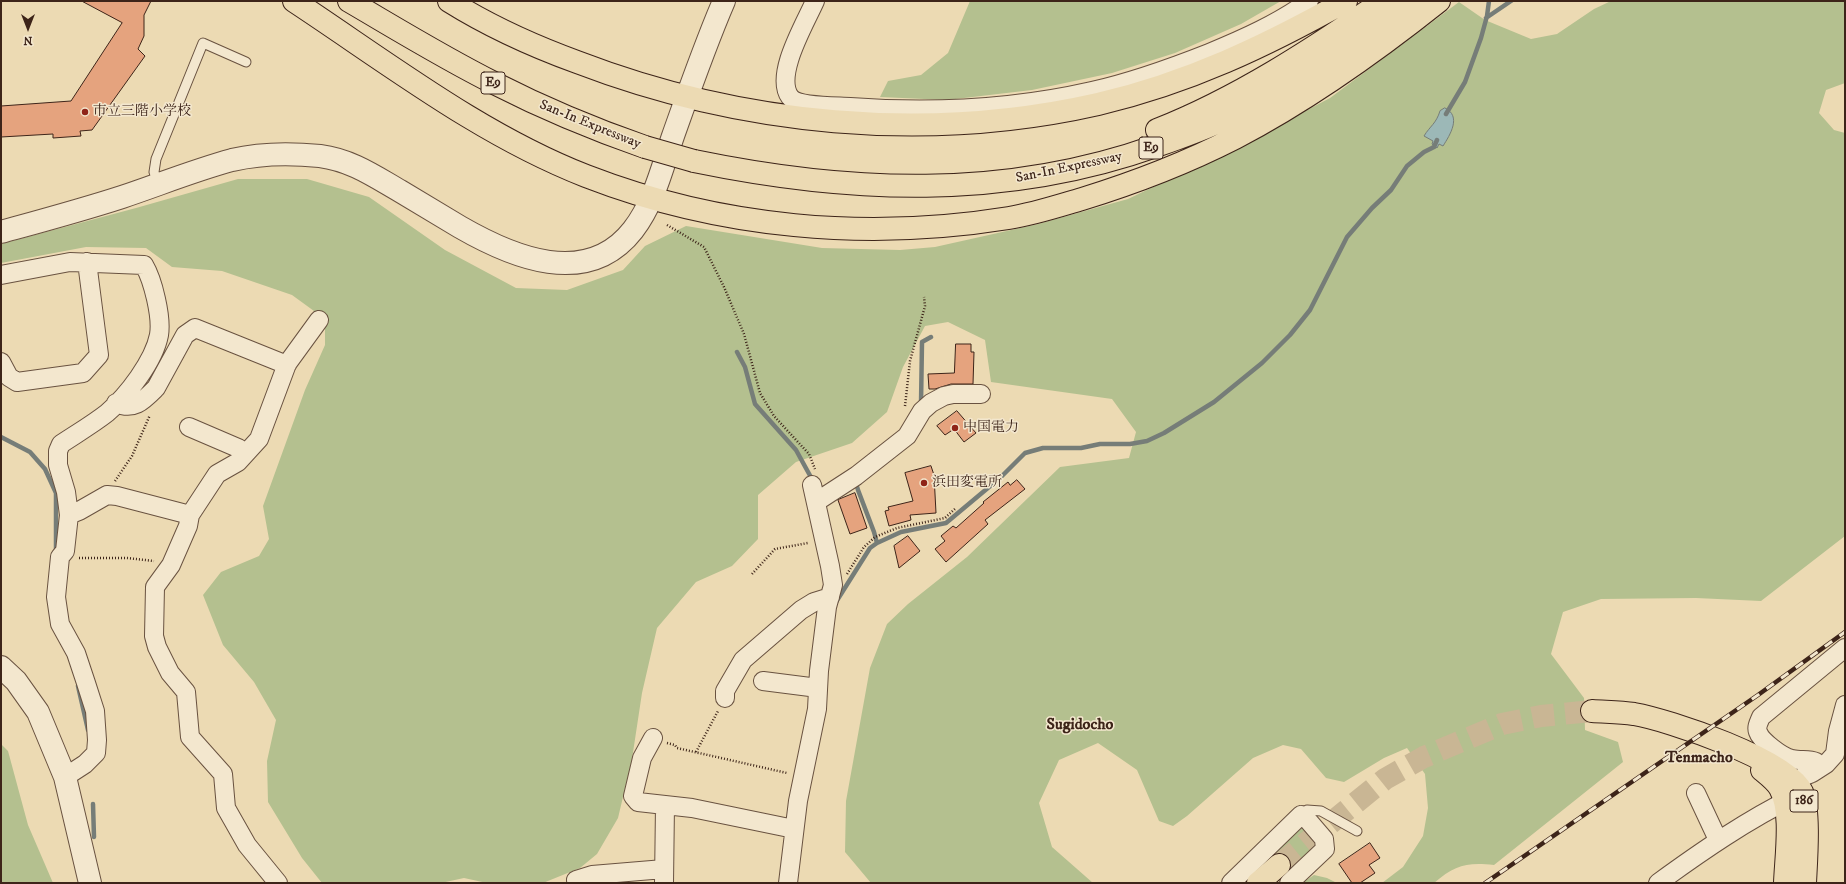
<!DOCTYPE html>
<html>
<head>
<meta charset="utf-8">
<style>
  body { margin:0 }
  #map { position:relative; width:1846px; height:884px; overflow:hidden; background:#ecdab3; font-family:"IM FELL DW Pica",serif }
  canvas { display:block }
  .frame { position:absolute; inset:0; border:2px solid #3d2419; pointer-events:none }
  .north { position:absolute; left:8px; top:8px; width:40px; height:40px; -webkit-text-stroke:3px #f3e7ce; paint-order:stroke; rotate:180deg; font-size:11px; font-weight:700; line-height:16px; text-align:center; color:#3d2419 }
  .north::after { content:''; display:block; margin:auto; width:14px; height:18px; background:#3d2419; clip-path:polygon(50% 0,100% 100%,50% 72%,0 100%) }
</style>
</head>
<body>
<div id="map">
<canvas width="1846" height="884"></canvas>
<div class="frame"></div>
<div class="north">N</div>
</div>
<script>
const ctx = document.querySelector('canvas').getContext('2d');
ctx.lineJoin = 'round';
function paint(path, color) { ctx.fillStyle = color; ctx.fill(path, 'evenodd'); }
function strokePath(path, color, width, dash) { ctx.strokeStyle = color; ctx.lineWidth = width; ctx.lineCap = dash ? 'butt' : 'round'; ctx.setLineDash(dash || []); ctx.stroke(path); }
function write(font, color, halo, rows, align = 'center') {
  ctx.font = font + ' "IM FELL DW Pica","Noto Serif JP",serif'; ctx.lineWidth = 3; ctx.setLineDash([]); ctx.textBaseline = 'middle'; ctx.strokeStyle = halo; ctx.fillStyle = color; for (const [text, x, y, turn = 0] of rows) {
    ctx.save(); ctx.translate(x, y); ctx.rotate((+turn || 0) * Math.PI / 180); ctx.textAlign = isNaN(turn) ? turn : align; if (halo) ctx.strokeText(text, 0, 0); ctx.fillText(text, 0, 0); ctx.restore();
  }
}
paint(new Path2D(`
  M 970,1 L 1281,1 L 1241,24 L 1175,53 L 1112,73 L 1032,90 L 947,100 L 880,97 L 888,81 L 921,75 L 948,53 Z
  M 1611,1 L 1845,1 L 1845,83 L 1826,90 L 1819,113 L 1834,130 L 1845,133 L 1845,536 L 1761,601 L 1696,598 L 1601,599 L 1563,612 L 1551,654 L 1584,698 L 1585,730 L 1618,742 L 1623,762 L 1494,865 C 1467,862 1455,865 1434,883 L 1382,883 L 1403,867 L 1423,836 L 1428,808 L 1425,774 L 1407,748 L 1384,758 L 1344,782 L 1326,778 L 1301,749 L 1283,745 L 1253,758 L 1187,816 L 1173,826 L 1159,821 L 1137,770 L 1098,743 L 1059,760 L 1039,803 L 1052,847 L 1093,883 L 871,883 L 845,852 L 846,801 L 870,668 L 887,624 L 908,604 L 967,557 L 1060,467 L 1129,458 L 1136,432 L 1112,399 L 991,382 L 985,340 L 948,322 L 925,326 L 903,367 L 887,412 L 852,443 L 796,462 L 758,495 L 758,539 L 732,566 L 696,582 L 657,628 L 642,693 L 632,759 L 618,818 L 597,854 L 580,868 L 543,883 L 487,883 L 464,878 L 441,883 L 322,883 L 302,858 L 268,802 L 267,761 L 276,720 L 254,682 L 223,645 L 203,595 L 221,572 L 259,556 L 269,539 L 263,506 L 305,390 L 325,345 L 325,319 L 292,295 L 222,271 L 172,267 L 146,248 L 86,247 L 1,263 L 1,244 L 136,208 L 238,179 L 307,179 L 369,197 L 445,250 L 516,288 L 567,290 L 623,270 L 645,246 L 686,226 L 822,248 L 900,250 L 935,247 L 1038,224 L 1128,199 L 1233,149 L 1330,98 L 1459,2 L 1485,20 L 1531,39 L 1557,34 L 1594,9 Z
  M 1,744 L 8,751 L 28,825 L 53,883 L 1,883 Z
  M 1298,823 L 1322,843 L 1292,873 L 1271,849 Z
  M 1314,875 L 1327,878 L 1337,883 L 1302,883 Z`), '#b4c08f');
const water = new Path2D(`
  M 1445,108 C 1462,116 1450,135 1443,146 L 1439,144 L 1437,148 L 1432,144 L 1433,141 L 1424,136 C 1430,126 1436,124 1440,111 Z`);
paint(water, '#9cb8b7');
strokePath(water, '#767d78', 1);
strokePath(new Path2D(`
  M 1486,18 L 1511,1
  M 1446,114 L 1465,82 L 1481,38 L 1487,16 L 1489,1
  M 737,352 L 745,367 L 755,404 L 796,450 L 813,481
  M 921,404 L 922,342 L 931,337
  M 1,437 L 30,452 L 45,469 L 56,493 L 56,553
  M 858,482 L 856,483 L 858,490 L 874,532 L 877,543
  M 836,602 L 870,548 L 877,543 L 901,532 L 946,523 L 1001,477 L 1025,453 L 1043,448 L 1081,448 L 1100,444 L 1130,444 L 1147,441 L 1164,433 L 1214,402 L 1262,363 L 1290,335 L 1310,310 L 1347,237 L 1372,208 L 1391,190 L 1407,166 L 1424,152 L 1434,147 L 1437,140
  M 78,686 L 88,730
  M 93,804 L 94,837`), '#767d78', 4.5);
const building = new Path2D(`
  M 82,1 L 151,1 L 144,15 L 144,36 L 138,49 L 145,56 L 92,130 L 80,131 L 81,136 L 53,138 L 53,134 L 1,137 L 1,106 L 71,101 L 122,23 Z
  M 956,344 L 971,344 L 971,352 L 974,352 L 973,384 L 951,384 L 935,389 L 929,389 L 928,374 L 954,373 Z
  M 957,411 L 976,433 L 964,442 L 954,429 L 945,435 L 937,426 Z
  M 931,466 L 934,475 L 936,513 L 910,515 L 911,520 L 889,526 L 885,511 L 889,510 L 888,507 L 913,501 L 905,473 Z
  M 1017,480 L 1025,489 L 985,520 L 988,524 L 946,562 L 935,549 L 945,541 L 941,536 L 953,526 L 956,528 L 984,503 L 983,502 L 1008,482 L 1010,485 Z
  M 855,493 L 867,528 L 850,534 L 838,500 Z
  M 908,536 L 920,551 L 899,568 L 894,546 Z
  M 1370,843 L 1380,858 L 1369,865 L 1375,873 L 1360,883 L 1352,883 L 1339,864 Z`);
paint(building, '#e5a37e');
strokePath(building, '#3d2419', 1);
strokePath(new Path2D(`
  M 1279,865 L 1385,779 L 1424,757 L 1502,724 L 1541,716 L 1592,711`), '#c9b694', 22, [22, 11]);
const service = new Path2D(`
  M 158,185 L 154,172 L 156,159 L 203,43 L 246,62
  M 1301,815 L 1307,810 L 1321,811 L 1357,831`);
const minor = new Path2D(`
  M 815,1 C 805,24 774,75 790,97 C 798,107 838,106 850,107 C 931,113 1013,109 1092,91 C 1132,82 1171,68 1209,53 C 1243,39 1279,23 1309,1
  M 1,275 L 70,262 L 144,265 C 153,280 162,317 159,335 C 154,361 127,396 107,413 C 93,424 76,434 61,444 L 58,451 L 58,465 L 66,492 L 69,515 L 65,551 L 60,557 L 56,597 L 60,624 L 76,653 L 86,683 L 95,711 L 97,740 L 96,753 L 85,764 L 65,777
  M 1,362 L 9,377 L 17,382 L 83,373 L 99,355 L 87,262
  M 116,403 C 134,411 143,401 156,388 L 185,335 L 195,328 L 287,365
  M 189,427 L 238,448 L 246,453
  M 816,502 L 856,476 L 907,436 L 922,411 L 931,403 L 944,396 L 953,394 L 981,394
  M 69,515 L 79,511 L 107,495 L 117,496 L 190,515
  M 763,681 L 818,688
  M 725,698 L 725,691 L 743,660 L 801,610 L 814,602 L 830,597
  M 653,738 L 642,758 L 633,796 L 638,802 L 692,808 L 794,829
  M 1812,773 L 1826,764 L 1835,754 L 1838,731 L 1845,705
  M 1793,781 L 1812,773 L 1817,768 L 1816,762 C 1809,759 1800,761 1792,759 C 1782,757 1761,741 1758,732 C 1756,727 1759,722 1761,717 L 1845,648
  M 1696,793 L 1718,840
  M 576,880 L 592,875 L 664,869
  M 278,883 L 247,845 L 226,808 L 223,774 L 190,737 L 186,692 L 170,673 L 157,647 L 154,636 L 155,587 L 171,565 L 188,526 L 190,515 L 217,474 L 238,462 L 259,439 L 287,364 L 319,320
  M 664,883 L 665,805
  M 788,883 L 798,801 L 817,709 L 819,671 L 827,607 L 833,585 L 830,566 L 812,485
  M 1231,883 L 1301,815 L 1306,818 L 1324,839 L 1325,849 L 1289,883
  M 1658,883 C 1702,851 1747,820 1796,796`);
const tertiary = new Path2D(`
  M 1,232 C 41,221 82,210 122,197 C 158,185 195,170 232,160 C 261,153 291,153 320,156 C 351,160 374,176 400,191 C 420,203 440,215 460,227 C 512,257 587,289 633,230 C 654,203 662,168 673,136 C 689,91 705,45 724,1
  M 1,667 L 16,681 L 38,712 L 65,777 L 90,883`);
const trunk = new Path2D(`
  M 1592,711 C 1606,712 1620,712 1634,714 C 1669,720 1788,760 1802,792 C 1810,812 1806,861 1805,883
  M 1762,770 C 1768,775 1776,781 1780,788 C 1793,811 1786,856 1785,883
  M 1258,883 L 1279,865`);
const motorway = new Path2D(`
  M 294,1 C 388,63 481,135 586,176 C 720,228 867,241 1009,218 C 1034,214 1058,206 1082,199 C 1134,183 1186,163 1235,138 C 1308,100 1375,52 1439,1
  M 349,1 C 397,29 444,58 494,83 C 543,108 593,129 645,147
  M 449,1 C 489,26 533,46 577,62 C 741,125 926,143 1098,104 C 1188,83 1266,46 1346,1
  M 1157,130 C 1238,98 1311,50 1383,1
  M 694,161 C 849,193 1004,200 1156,146 C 1179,138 1204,129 1227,118 C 1292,85 1351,43 1411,1`);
strokePath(service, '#695240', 11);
strokePath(minor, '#695240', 20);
strokePath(tertiary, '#695240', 24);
strokePath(trunk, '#3d2419', 24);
strokePath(motorway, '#3d2419', 24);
strokePath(new Path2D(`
  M 667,225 L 704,247 L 724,287 L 744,334 L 760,393 L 774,416 L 809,454 L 815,469
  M 905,406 L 910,361 L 925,306 L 924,297
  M 115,481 L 132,456 L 150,415
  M 79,558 L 127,558 L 154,561
  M 752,574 L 775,549 L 808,543
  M 847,574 L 864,547 L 875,537 L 897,528 L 945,518 L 956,508
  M 667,743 L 675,745 L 677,748 L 787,773
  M 696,752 L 718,711`), '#3d2419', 2.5, [1, 2]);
strokePath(service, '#f3e7ce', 9);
strokePath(minor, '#f3e7ce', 18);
strokePath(tertiary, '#f3e7ce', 22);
strokePath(trunk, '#ecdab3', 22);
strokePath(motorway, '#ecdab3', 22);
const rail = new Path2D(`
  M 1485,883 L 1758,695 L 1845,632`);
strokePath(rail, '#3d2419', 4.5);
strokePath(rail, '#f3e7ce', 3, [9]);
const motorwayBridge = new Path2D(`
  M 645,147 L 694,161`);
strokePath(motorwayBridge, '#3d2419', 24, []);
strokePath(motorwayBridge, '#ecdab3', 22);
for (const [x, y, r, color] of [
  [85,112,4,"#8f2418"],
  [955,428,4,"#8f2418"],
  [924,483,4,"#8f2418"]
]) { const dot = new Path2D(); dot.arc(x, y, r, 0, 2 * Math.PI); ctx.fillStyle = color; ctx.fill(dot); strokePath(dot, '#f3e7ce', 1.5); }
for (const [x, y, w] of [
  [493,83,24],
  [1151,148,24],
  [1804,801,28]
]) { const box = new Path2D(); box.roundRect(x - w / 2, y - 11, w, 22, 3); ctx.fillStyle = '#f3e7ce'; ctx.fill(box); strokePath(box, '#3d2419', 1); }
write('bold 13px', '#3d2419', null, [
  ["E9",493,83],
  ["E9",1151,148],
  ["186",1804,801]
]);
write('14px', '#3d2419', '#f3e7ce', [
  ["市立三階小学校",93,112],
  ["中国電力",963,428],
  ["浜田変電所",932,483]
], 'left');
write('14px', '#3d2419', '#f3e7ce', [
  ["San-In Expressway",590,125,22],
  ["San-In Expressway",1069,168,-12]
]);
write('bold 16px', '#3d2419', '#f3e7ce', [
  ["Sugidocho",1080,726],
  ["Tenmacho",1699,759]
]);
</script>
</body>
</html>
